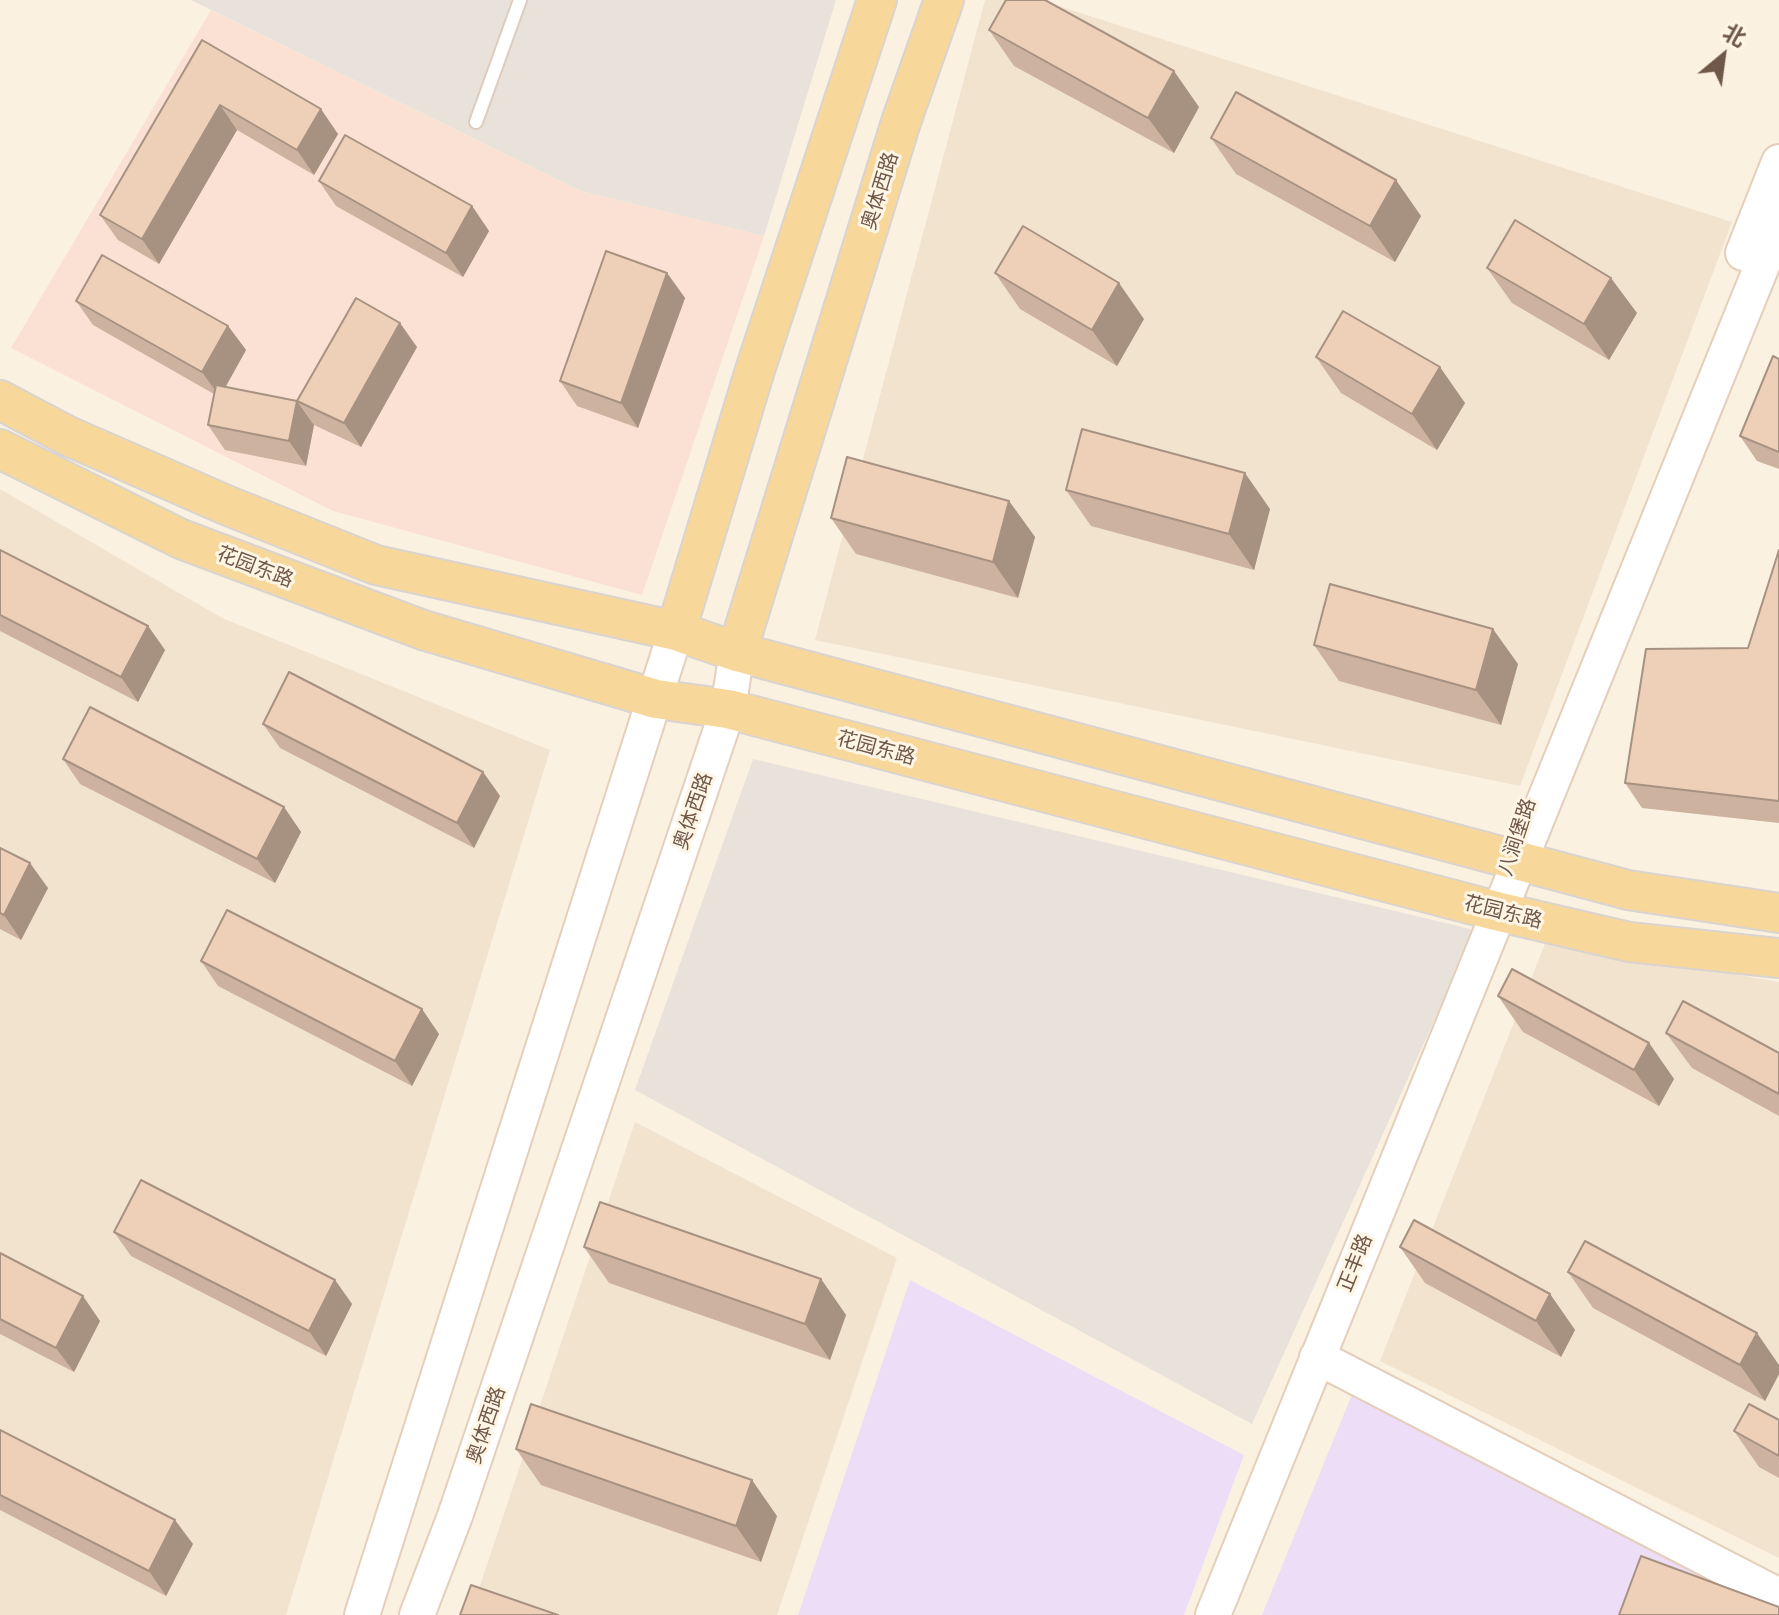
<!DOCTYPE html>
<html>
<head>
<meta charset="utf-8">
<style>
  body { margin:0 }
  #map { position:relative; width:1779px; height:1615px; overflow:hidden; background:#fbf1e0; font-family:"Golos Text","Noto Sans SC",sans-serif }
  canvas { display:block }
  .north { position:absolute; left:1683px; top:16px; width:80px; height:80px; -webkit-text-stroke:6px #fef5e5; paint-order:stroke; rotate:29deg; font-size:22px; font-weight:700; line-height:32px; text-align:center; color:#705849 }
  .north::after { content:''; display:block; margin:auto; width:28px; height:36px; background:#705849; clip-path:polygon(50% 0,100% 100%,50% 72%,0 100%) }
</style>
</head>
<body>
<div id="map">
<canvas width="1779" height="1615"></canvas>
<div class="north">北</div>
</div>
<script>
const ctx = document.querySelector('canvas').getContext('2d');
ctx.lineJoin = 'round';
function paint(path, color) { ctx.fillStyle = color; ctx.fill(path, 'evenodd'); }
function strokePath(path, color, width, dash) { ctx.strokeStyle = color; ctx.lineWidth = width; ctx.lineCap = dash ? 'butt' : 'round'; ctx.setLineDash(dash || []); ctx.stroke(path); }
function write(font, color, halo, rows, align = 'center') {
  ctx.font = font + ' "Golos Text","Noto Sans SC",sans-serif'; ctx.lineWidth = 6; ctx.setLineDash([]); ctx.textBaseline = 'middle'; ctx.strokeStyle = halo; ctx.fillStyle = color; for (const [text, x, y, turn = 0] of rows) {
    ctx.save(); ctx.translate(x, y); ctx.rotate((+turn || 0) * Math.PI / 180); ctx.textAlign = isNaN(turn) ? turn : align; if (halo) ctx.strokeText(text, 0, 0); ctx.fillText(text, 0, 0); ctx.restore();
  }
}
paint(new Path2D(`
  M 985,0 L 1040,0 L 1732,222 L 1520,786 L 815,640 Z
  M 0,489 L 222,618 L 550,750 L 286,1615 L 0,1615 Z
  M 1546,941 L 1779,982 L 1779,1558 L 1380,1361 Z
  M 635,1122 L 897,1258 L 777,1615 L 470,1615 Z`), '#f2e3cf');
paint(new Path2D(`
  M 211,10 L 581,191 L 764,236 L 642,595 L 333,511 L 11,348 Z`), '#fbe1d4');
paint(new Path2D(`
  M 191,0 L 836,0 L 764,236 L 581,191 Z
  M 753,759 L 1475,930 L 1252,1424 L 635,1090 Z`), '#e9e2db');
paint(new Path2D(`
  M 910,1280 L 1244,1455 L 1184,1615 L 798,1615 Z
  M 1357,1382 L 1779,1615 L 1262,1615 Z`), '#eeddf6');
const lane = new Path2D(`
  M 476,122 L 520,0`);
const secondary = new Path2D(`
  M 1743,253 L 1779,162
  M 1317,1357 L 1779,1596
  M 362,1615 L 676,631
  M 417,1615 L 455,1516 L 728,709 L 737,652
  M 1213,1615 L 1779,224`);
const primary = new Path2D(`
  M 0,400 L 68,436 L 226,505 L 376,565 L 676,631 L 737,652 L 1628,890 L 1779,913
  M 0,449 L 181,539 L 423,630 L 656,699 L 728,709 L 1496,911 L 1629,942 L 1779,958
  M 676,631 L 755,370 L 877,0
  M 737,652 L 901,122 L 944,0`);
strokePath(lane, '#decdbc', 16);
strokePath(secondary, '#e3cfbb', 38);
strokePath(primary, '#dad4d0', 42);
strokePath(lane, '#fff', 12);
strokePath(secondary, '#fff', 34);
strokePath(primary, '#f7d89a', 38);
paint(new Path2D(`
  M 989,30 L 1199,107 L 1174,153 L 1014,66 Z
  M 202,40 L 338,134 L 314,175 L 237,130 L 159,264 L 118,240 L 100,215 Z
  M 1211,138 L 1421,216 L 1395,262 L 1236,174 Z
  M 319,181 L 472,206 L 489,231 L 463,277 L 336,206 Z
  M 1487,268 L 1637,313 L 1609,360 L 1512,303 Z
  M 667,273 L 685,298 L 638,428 L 577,406 L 560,381 Z
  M 995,273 L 1144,319 L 1117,366 L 1020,309 Z
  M 76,301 L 228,326 L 246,350 L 225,387 L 314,425 L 306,466 L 225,450 L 208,425 L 214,394 L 93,325 Z
  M 417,347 L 361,447 L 314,425 L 297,401 Z
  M 1316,357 L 1465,403 L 1437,450 L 1341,393 Z
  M 1779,359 L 1779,469 L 1757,461 L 1740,436 Z
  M 1066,490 L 1270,509 L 1254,570 L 1091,526 Z
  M 1009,501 L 1035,537 L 1018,598 L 856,554 L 831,518 Z
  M 0,550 L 148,626 L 165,650 L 138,702 L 0,631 Z
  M 1779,550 L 1779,823 L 1642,808 L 1625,783 L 1748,648 Z
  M 1314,645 L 1518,664 L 1501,725 L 1339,681 Z
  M 263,724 L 483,772 L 500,796 L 474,848 L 280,748 Z
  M 63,759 L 284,807 L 301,832 L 275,883 L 80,784 Z
  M 0,848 L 48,888 L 21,940 L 0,929 Z
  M 201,961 L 439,1034 L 412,1086 L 218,986 Z
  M 1498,996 L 1649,1043 L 1674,1079 L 1659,1106 L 1523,1032 Z
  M 1666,1033 L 1779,1053 L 1779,1116 L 1692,1068 Z
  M 114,1232 L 335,1280 L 352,1304 L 326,1356 L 131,1256 Z
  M 584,1247 L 821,1279 L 846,1315 L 830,1360 L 609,1283 Z
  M 1400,1247 L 1550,1294 L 1575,1330 L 1561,1357 L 1425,1283 Z
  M 0,1253 L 100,1321 L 74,1372 L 0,1334 Z
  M 1568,1272 L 1779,1365 L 1779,1374 L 1765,1401 L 1593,1308 Z
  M 1779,1420 L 1779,1478 L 1759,1467 L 1734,1431 Z
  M 0,1430 L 193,1544 L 166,1596 L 0,1510 Z
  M 516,1449 L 777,1516 L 761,1562 L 541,1485 Z`), '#cdb39f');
paint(new Path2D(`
  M 1174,71 L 1199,107 L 1174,153 L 1148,118 Z
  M 220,105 L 237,130 L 159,264 L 142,239 Z
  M 321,109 L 338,134 L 314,175 L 297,150 Z
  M 1396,180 L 1421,216 L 1395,262 L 1370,226 Z
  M 472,206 L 489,231 L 463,277 L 446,253 Z
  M 667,273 L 685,298 L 638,428 L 621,403 Z
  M 1611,278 L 1637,313 L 1609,360 L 1584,324 Z
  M 1119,283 L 1144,319 L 1117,366 L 1092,330 Z
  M 400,323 L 417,347 L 361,447 L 344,423 Z
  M 228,326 L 246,350 L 220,397 L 202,372 Z
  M 1440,367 L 1465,403 L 1437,450 L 1412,414 Z
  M 297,401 L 314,425 L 306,466 L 289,441 Z
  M 1245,473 L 1270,509 L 1254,570 L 1229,534 Z
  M 1009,501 L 1035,537 L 1018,598 L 993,562 Z
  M 148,626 L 165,650 L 138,702 L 121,677 Z
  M 1493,629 L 1518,664 L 1501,725 L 1476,690 Z
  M 483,772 L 500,796 L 474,848 L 457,823 Z
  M 284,807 L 301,832 L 275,883 L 257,859 Z
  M 30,863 L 48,888 L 21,940 L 4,915 Z
  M 422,1009 L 439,1034 L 412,1086 L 395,1061 Z
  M 1649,1043 L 1674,1079 L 1659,1106 L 1634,1070 Z
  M 821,1279 L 846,1315 L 830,1360 L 805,1324 Z
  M 335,1280 L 352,1304 L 326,1356 L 309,1331 Z
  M 1550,1294 L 1575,1330 L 1561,1357 L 1536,1321 Z
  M 83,1296 L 100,1321 L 74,1372 L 56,1348 Z
  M 1757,1333 L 1779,1365 L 1779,1374 L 1765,1401 L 1740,1365 Z
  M 752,1480 L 777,1516 L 761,1562 L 736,1526 Z
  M 175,1520 L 193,1544 L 166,1596 L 149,1571 Z`), '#a79282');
const building = new Path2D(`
  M 1006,0 L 1045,0 L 1174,71 L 1148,118 L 989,30 Z
  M 202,40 L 321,109 L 297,150 L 220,105 L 142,239 L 100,215 Z
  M 1236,92 L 1396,180 L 1370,226 L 1211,138 Z
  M 345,135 L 472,206 L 446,253 L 319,181 Z
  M 1515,220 L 1611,278 L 1584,324 L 1487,268 Z
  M 1023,226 L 1119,283 L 1092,330 L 995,273 Z
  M 606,251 L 667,273 L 621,403 L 560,381 Z
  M 102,255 L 228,326 L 202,372 L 76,301 Z
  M 356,298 L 400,323 L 344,423 L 297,401 Z
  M 1343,311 L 1440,367 L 1412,414 L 1316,357 Z
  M 1773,356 L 1779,359 L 1779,452 L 1740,436 Z
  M 216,385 L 297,401 L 289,441 L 208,425 Z
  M 1082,429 L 1245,473 L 1229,534 L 1066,490 Z
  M 847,457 L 1009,501 L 993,562 L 831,518 Z
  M 0,550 L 148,626 L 121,677 L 0,615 Z
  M 1779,550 L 1779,801 L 1625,783 L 1646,649 L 1748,648 Z
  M 1330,584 L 1493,629 L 1476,690 L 1314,645 Z
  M 289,672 L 483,772 L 457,823 L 263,724 Z
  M 90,707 L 284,807 L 257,859 L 63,759 Z
  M 0,848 L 30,863 L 4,915 L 0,913 Z
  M 227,910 L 422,1009 L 395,1061 L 201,961 Z
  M 1512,969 L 1649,1043 L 1634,1070 L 1498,996 Z
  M 1683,1001 L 1779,1053 L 1779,1094 L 1666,1033 Z
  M 141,1180 L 335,1280 L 309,1331 L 114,1232 Z
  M 600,1202 L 821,1279 L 805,1324 L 584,1247 Z
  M 1414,1220 L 1550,1294 L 1536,1321 L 1400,1247 Z
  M 1585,1241 L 1757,1333 L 1740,1365 L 1568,1272 Z
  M 0,1253 L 83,1296 L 56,1348 L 0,1319 Z
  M 531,1404 L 752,1480 L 736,1526 L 516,1449 Z
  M 1749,1404 L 1779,1420 L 1779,1456 L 1734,1431 Z
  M 0,1430 L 175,1520 L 149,1571 L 0,1495 Z
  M 1641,1556 L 1779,1607 L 1779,1615 L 1619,1615 Z
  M 471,1585 L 558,1615 L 460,1615 Z`);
paint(building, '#eed0b9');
strokePath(building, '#a79282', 2);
write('20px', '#705849', '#fef5e5', [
  ["奥体西路",880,191,-73],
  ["花园东路",255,567,21],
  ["花园东路",876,748,15],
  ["奥体西路",693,811,-71],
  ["八涧堡路",1517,837,-72],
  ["花园东路",1503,912,14],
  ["正丰路",1355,1263,-68],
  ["奥体西路",486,1425,-71]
]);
</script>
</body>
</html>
